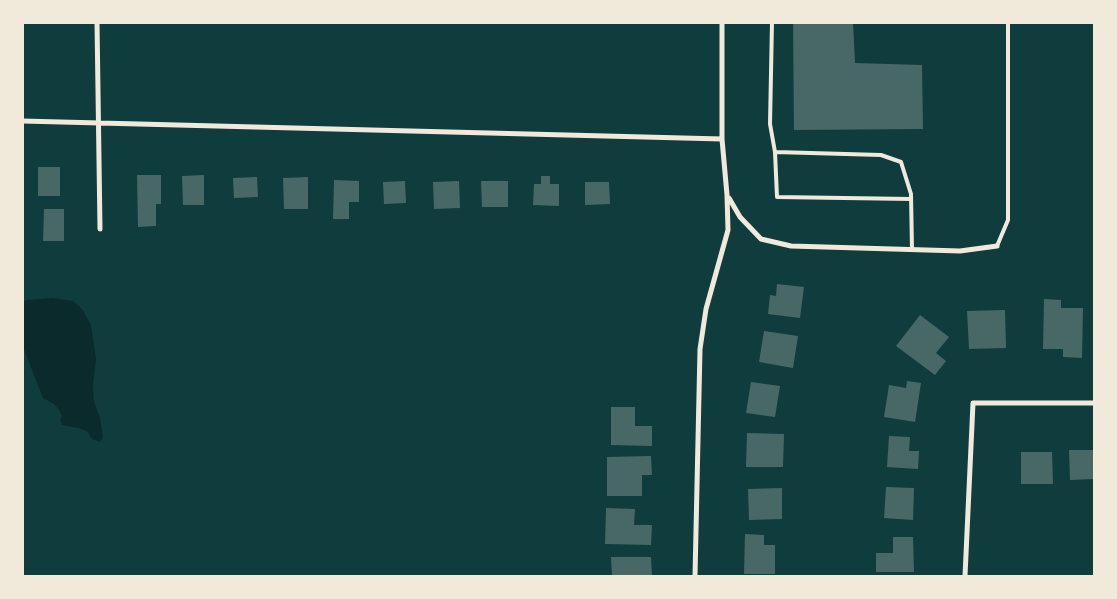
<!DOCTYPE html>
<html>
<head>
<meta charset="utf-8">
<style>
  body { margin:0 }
  #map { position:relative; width:1117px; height:599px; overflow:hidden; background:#0f3d3e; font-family:"Nunito Sans",sans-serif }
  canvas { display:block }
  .frame { position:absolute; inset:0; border:24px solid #f1e9da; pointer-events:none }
</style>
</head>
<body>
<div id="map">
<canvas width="1117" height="599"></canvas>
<div class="frame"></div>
</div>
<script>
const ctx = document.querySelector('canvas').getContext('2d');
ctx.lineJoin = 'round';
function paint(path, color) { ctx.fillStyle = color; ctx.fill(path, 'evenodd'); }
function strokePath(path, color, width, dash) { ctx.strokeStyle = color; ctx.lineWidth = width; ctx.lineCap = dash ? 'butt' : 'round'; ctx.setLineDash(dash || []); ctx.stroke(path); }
paint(new Path2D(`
  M 53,298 L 73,301 L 82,309 L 91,325 L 96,359 L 93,385 L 94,402 L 100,418 L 103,438 L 100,442 L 92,439 L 87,431 L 78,428 L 62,425 L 60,420 L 62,416 L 59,410 L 54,404 L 43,398 L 23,347 L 23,302 L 27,300 Z`), '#0a2a2b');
paint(new Path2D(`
  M 793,22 L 853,22 L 855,63 L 922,65 L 923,129 L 794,130 Z
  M 38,167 L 60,167 L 60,196 L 38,196 Z
  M 137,175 L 161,175 L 161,204 L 156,204 L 156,226 L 138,227 Z
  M 204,175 L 204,205 L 183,205 L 182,176 Z
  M 541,176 L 550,176 L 550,184 L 559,184 L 559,206 L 533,205 L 534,184 L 541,184 Z
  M 257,177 L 258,197 L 234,198 L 233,178 Z
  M 308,177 L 308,209 L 284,209 L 283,178 Z
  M 334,180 L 359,181 L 359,202 L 349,202 L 349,219 L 333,219 Z
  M 405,181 L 406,203 L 384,204 L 383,182 Z
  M 459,181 L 460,208 L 434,209 L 433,182 Z
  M 481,181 L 508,181 L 508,207 L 482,207 Z
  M 585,182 L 609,182 L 610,204 L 585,205 Z
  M 44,209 L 64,209 L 64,241 L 43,241 Z
  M 777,284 L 804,287 L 800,318 L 768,314 L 770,295 L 776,296 Z
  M 1044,299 L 1061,300 L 1061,308 L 1083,308 L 1082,358 L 1063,357 L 1063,349 L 1043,349 Z
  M 1005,310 L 1006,348 L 969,349 L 967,311 Z
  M 920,315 L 949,337 L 936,353 L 946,361 L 935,375 L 896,346 Z
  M 764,331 L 798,336 L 793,368 L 759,362 Z
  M 907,381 L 921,383 L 915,422 L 884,417 L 889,385 L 906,388 Z
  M 751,382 L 780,386 L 775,417 L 746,413 Z
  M 611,407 L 635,407 L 635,426 L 652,426 L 652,446 L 611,445 Z
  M 747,433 L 784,434 L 783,467 L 746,467 Z
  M 889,436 L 910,437 L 909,451 L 919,451 L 918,469 L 887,467 Z
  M 1069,450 L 1094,450 L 1094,479 L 1070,480 Z
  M 1021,452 L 1052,452 L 1053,484 L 1021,484 Z
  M 651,456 L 652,475 L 642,475 L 642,496 L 607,496 L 607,457 Z
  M 886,487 L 914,488 L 913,520 L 884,518 Z
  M 782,488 L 782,519 L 749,520 L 748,489 Z
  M 606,508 L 635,509 L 634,525 L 652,525 L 651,545 L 605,544 Z
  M 745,534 L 764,535 L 764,545 L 775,545 L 775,574 L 744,574 Z
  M 893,537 L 913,537 L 914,572 L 876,572 L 876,553 L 893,553 Z
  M 611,557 L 651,557 L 652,576 L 612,576 Z`), '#486865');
strokePath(new Path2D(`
  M 772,22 L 770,124 L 775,152 L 777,197 L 911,199
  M 775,152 L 881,155 L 901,162 L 911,194 L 912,250
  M 997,246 L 1008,220 L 1008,22`), '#f1e9da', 4);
strokePath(new Path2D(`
  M 97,22 L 100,229
  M 22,121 L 722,139
  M 729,198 L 740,217 L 761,239 L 791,246 L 960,251 L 997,246
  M 695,576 L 700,349 L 706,309 L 728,230 L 727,195 L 722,139 L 722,22
  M 965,576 L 973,403 L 1094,403`), '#f1e9da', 5);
</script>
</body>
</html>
